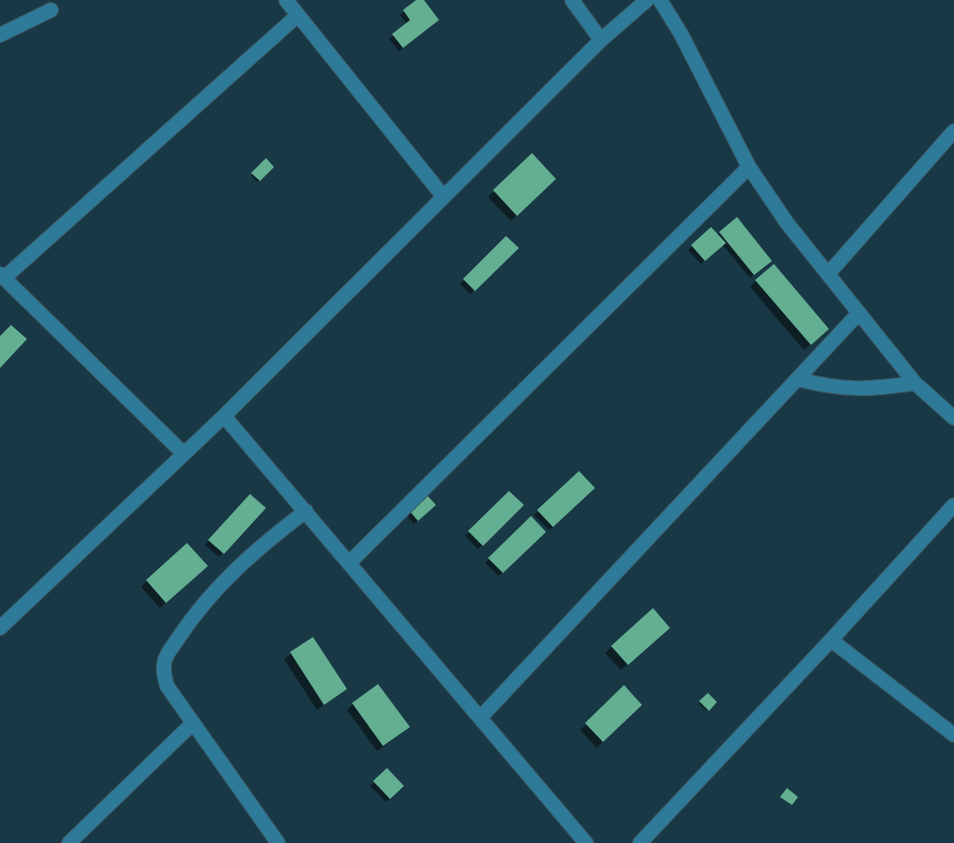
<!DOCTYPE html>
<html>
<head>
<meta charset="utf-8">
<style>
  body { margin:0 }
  canvas { display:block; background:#183845 }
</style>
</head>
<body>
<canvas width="954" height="843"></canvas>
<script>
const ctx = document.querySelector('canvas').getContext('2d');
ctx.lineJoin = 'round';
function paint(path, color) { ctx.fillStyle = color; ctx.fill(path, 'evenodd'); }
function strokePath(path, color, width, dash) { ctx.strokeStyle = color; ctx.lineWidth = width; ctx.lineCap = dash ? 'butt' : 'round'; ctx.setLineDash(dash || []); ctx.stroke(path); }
paint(new Path2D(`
  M 418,0 L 423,0 L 434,24 L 399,51 L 389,39 L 407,24 L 400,15 Z
  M 532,155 L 555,179 L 511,221 L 488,197 Z
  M 266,160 L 272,167 L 257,182 L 251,175 Z
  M 711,229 L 717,235 L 720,232 L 766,264 L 750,278 L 722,244 L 701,264 L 688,250 Z
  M 506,238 L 517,248 L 470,294 L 460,284 Z
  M 756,281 L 821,335 L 804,350 L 750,287 Z
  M 579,473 L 593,488 L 549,530 L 534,515 Z
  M 509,492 L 522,505 L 478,549 L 465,536 Z
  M 250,496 L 264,509 L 219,557 L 205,545 Z
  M 430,509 L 414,524 L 405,513 L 409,510 Z
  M 531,518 L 544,532 L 499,576 L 485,563 Z
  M 200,572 L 160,608 L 141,587 L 147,581 Z
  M 653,610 L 662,634 L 621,670 L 605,653 Z
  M 313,639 L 346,689 L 317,710 L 284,659 Z
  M 624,687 L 641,705 L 597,748 L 580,730 Z
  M 708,695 L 716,702 L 707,711 L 699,704 Z
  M 353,704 L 402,733 L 377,751 L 347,710 Z
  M 387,770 L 402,786 L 386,802 L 370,786 Z`), '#0007');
paint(new Path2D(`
  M 416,0 L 424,0 L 439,20 L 403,48 L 392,34 L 410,20 L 403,10 Z
  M 532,153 L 556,179 L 517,216 L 493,190 Z
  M 266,158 L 274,167 L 260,181 L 251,173 Z
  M 737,217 L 772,261 L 754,275 L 719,232 Z
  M 711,227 L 726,243 L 705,261 L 691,245 Z
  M 506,236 L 519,248 L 475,291 L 463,279 Z
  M 774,264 L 829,329 L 811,345 L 755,280 Z
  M 11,325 L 27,339 L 0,368 L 0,336 Z
  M 579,471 L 595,488 L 553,527 L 537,510 Z
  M 509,491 L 524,505 L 483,546 L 468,531 Z
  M 250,494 L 266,508 L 224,554 L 208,540 Z
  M 426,494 L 436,505 L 418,521 L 408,509 Z
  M 531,516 L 546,532 L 503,573 L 488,558 Z
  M 187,543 L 208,566 L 166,603 L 146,580 Z
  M 653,608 L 670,628 L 628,665 L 611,646 Z
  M 313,637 L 347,689 L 324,705 L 290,652 Z
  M 378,684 L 410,727 L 383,746 L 352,703 Z
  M 624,685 L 642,705 L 603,742 L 585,723 Z
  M 708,693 L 717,702 L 709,711 L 699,701 Z
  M 387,768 L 404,786 L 390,799 L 373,781 Z
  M 787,788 L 798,797 L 792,805 L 780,797 Z`), '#64af92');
const minor = new Path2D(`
  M 286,0 L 443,196
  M 572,0 L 601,40
  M 660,0 L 681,34 L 749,167 L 787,223 L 915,383 L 954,418
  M 0,35 L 51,10
  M 829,273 L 954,131
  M 0,274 L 184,454
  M 4,278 L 298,15
  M 797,379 C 844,391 868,390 915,383
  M 224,416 L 586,843
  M 350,562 L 749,167
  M 0,628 L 224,416 L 601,40 L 647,0
  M 831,640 L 954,735
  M 480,718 L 858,314
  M 69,843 L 193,723
  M 278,843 L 167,686 C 165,678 162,669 165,660 C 167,652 175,644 179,637 C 213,586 257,548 306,511
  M 640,843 L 831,640 L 954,505`);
strokePath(minor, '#3b5662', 16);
strokePath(minor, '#2e7b99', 14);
</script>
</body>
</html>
